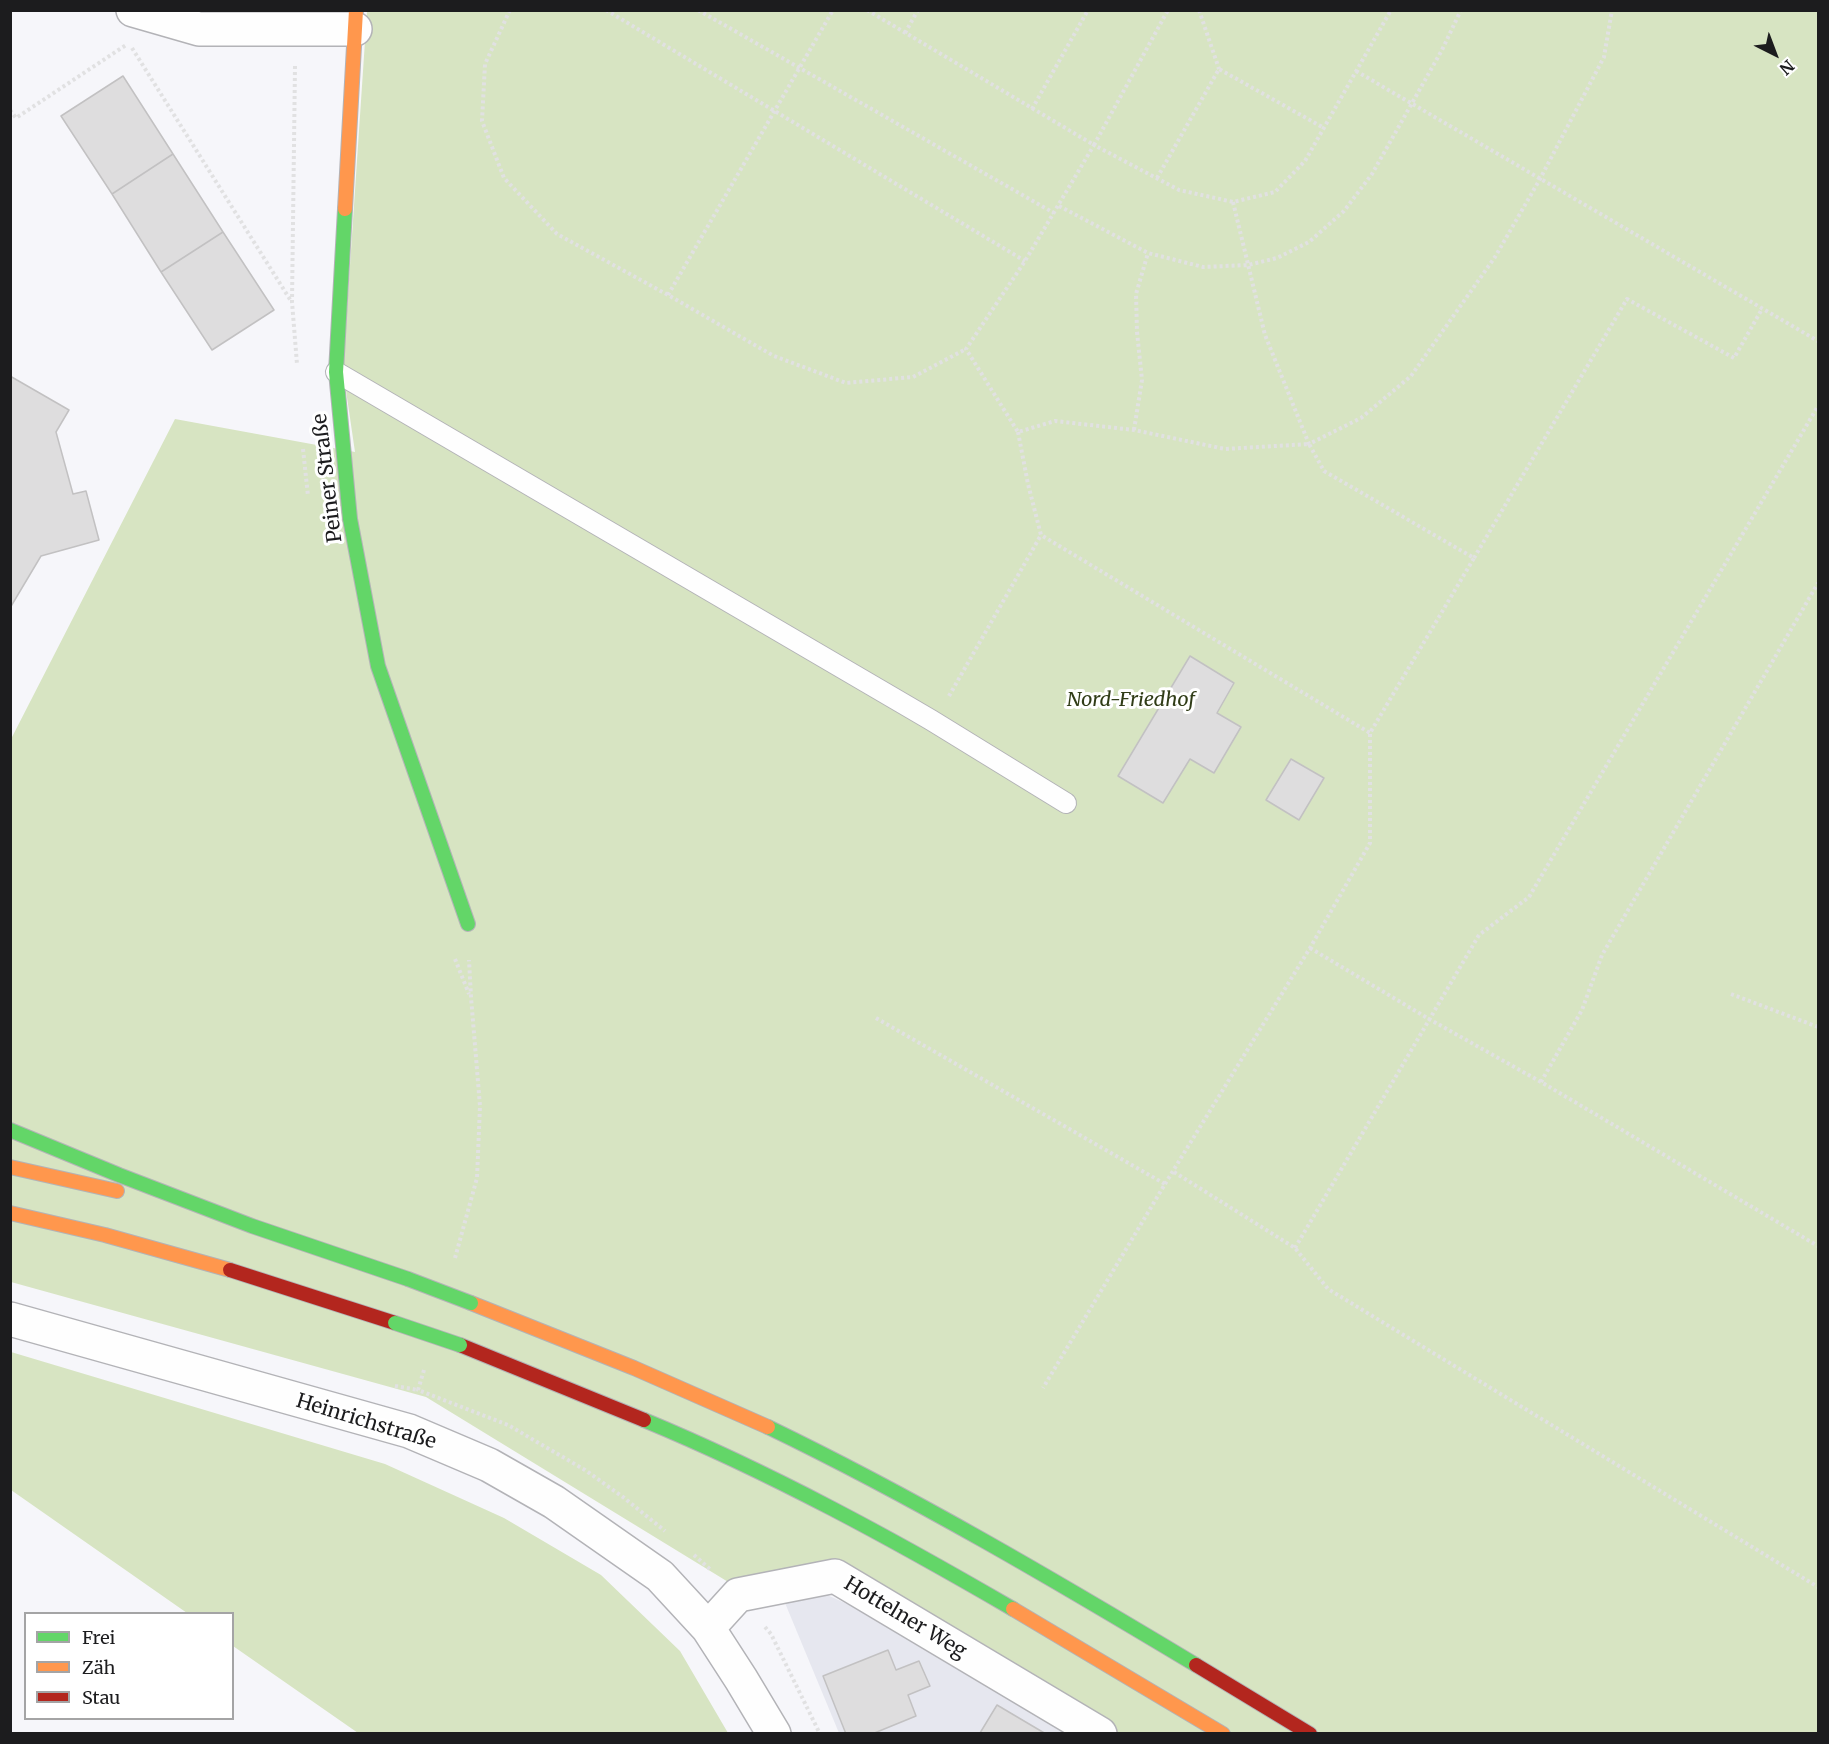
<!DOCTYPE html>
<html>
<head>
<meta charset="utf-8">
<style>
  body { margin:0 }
  #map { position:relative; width:1829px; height:1744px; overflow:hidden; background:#f6f6fa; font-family:Merriweather,serif }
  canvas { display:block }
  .frame { position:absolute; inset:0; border:12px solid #1c1c1e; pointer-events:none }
  .legend { position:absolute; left:24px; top:1612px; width:210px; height:108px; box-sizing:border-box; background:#fff; border:2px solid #a4a4a5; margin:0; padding:8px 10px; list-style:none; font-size:18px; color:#1c1c1e }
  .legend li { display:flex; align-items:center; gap:12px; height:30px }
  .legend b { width:30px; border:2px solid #a4a4a5 }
  .north { position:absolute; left:1745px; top:24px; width:60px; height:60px; -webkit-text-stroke:4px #fff; paint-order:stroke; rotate:138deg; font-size:16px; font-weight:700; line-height:24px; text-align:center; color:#1c1c1e }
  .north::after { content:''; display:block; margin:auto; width:21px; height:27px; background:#1c1c1e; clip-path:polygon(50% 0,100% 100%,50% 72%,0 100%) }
</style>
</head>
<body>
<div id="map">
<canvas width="1829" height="1744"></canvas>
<div class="frame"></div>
<ul class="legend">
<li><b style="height:8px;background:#63d668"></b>Frei</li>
<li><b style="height:8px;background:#ff974d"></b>Zäh</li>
<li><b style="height:8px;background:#b3261e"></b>Stau</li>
</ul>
<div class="north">N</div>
</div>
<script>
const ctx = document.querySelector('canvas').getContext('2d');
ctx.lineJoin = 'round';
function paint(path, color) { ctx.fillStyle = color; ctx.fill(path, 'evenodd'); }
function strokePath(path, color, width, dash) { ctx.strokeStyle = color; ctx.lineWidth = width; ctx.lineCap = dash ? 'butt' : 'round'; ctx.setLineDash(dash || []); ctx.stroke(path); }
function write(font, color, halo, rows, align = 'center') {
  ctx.font = font + ' Merriweather,serif'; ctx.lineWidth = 6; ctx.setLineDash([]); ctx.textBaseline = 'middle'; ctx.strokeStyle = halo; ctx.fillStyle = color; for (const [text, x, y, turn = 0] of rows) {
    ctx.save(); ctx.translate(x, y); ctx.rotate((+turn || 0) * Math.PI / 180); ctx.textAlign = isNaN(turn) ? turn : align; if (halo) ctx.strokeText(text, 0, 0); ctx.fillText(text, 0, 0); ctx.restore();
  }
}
paint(new Path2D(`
  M 825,1594 L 874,1616 L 1077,1733 L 839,1733 L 785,1603 Z`), '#e6e7ef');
paint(new Path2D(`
  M 367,11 L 1818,11 L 1818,1733 L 1120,1733 L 835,1566 L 738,1588 L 426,1397 L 11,1282 L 10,741 L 175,419 L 355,452 L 343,370 Z
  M 11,1352 L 385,1464 L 504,1518 L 601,1575 L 680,1651 L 728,1733 L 358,1733 L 233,1646 L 232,1614 L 187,1613 L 11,1490 Z`), '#d7e4c2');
const building = new Path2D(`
  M 123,76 L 173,154 L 112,194 L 61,116 Z
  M 173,154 L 223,232 L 161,272 L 112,194 Z
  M 223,232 L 274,310 L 212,350 L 161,272 Z
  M 10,376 L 69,410 L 56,432 L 73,494 L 86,491 L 99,540 L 41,556 L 10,608 Z
  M 1190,656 L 1234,683 L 1217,713 L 1241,727 L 1214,773 L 1190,759 L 1163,803 L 1118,776 Z
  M 1291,759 L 1324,778 L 1299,820 L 1266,800 Z
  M 888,1650 L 896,1670 L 919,1661 L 930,1686 L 908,1695 L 916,1716 L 872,1734 L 846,1734 L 823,1676 Z
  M 997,1705 L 1046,1734 L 980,1733 Z`);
paint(building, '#deddde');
strokePath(building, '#c2c1c2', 1.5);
const lane = new Path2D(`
  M 336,372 L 931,720 L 1066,803`);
const street = new Path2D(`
  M 133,10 L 199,29 L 355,29
  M 10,1319 L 409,1431 L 489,1465 L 554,1502 L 660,1576 L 708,1628 L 741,1679 L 774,1734
  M 708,1628 L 738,1595 L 835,1576 L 1100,1734`);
const fast = new Path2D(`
  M 345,209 L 336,372 L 350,519 L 378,666 L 468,924
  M 10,1130 L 119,1175 L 252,1226 L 408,1279
  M 644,1420 C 772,1473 894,1540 1013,1609
  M 768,1427 C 915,1498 1056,1581 1196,1665`);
const slow = new Path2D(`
  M 345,209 L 356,10
  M 10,1167 L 117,1191
  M 10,1213 L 105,1235 L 230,1270
  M 471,1303 L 634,1368 L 768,1427
  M 1013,1609 L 1223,1734`);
const jam = new Path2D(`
  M 230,1270 L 395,1323
  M 460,1345 L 644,1420
  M 1196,1665 L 1310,1734`);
strokePath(lane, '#b3b3b7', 22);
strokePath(street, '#b3b3b7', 36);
strokePath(fast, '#b3b3b7', 16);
strokePath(slow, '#b3b3b7', 16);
strokePath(jam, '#b3b3b7', 16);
strokePath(new Path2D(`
  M 510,10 L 485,64 L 482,121 L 504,178 L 557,234 L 668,295 L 774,356 L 846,383 L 913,377 L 966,349
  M 606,10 L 1025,261
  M 698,10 L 1054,213
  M 867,10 L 1094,145 L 1168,10
  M 1199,10 L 1219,69
  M 905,33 L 918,10
  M 132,48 L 291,301
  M 295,66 L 292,302 L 297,364
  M 1356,71 L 1818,341
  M 1032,109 L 1088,10
  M 10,110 L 16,118 L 126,45
  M 1157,178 L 1219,69 L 1324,128
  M 1233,202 L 1265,335 L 1309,444 L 1361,418 L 1411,376 L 1495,257 L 1540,179 L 1604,57 L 1612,10
  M 1059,206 L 1148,253 L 1203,267 L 1248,265 L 1277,258 L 1309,242 L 1344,211 L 1372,174 L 1442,50 L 1461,10
  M 668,295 L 833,10
  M 1134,430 L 1142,380 L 1137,332 L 1136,294 L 1148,253
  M 1018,432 L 1028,484 L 1041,535 L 1370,733
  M 303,449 L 308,496
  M 1474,558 L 1627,299 L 1734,358 L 1762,309
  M 949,696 L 1041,535
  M 1310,948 L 1429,1019 L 1541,1082 L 1818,1246
  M 455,959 L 469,994
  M 1731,994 L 1818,1027
  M 876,1018 L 1165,1184 L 1043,1388
  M 1541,1082 L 1582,1010 L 1602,955 L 1818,583
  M 1174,1172 L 1295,1248 L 1328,1289 L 1818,1587
  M 1165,1184 L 1310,948 L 1370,843 L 1370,733 L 1474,558 L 1324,471 L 1309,444 L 1225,449 L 1134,430 L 1055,421 L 1018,432 L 966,349 L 1025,261 L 1094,145 L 1179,190 L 1233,202 L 1275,192 L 1305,161 L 1391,10
  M 1295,1248 L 1479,935 L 1529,897 L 1818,406
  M 455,1258 L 477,1178 L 480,1106 L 471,997 L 469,960
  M 424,1370 L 418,1390 L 508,1425 L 585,1470 L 623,1497 L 665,1531
  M 395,1386 L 418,1390
  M 694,1555 L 711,1570
  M 765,1627 L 771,1634 L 820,1734`), '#e1e1e2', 4, [3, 3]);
strokePath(lane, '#fefefe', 20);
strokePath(street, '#fefefe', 33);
strokePath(fast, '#63d668', 14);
strokePath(slow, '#ff974d', 14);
strokePath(jam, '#b3261e', 14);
const fastBridge = new Path2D(`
  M 408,1279 L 471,1303
  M 395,1323 L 460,1345`);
strokePath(fastBridge, '#b3b3b7', 16, []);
strokePath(fastBridge, '#63d668', 14);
write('20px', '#1c1c1e', '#fff', [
  ["Peiner Straße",328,478,-97],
  ["Heinrichstraße",366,1422,17],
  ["Hottelner Weg",905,1618,31]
]);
write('italic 20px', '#303c17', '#fff', [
  ["Nord-Friedhof",1131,700]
]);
</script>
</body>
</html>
